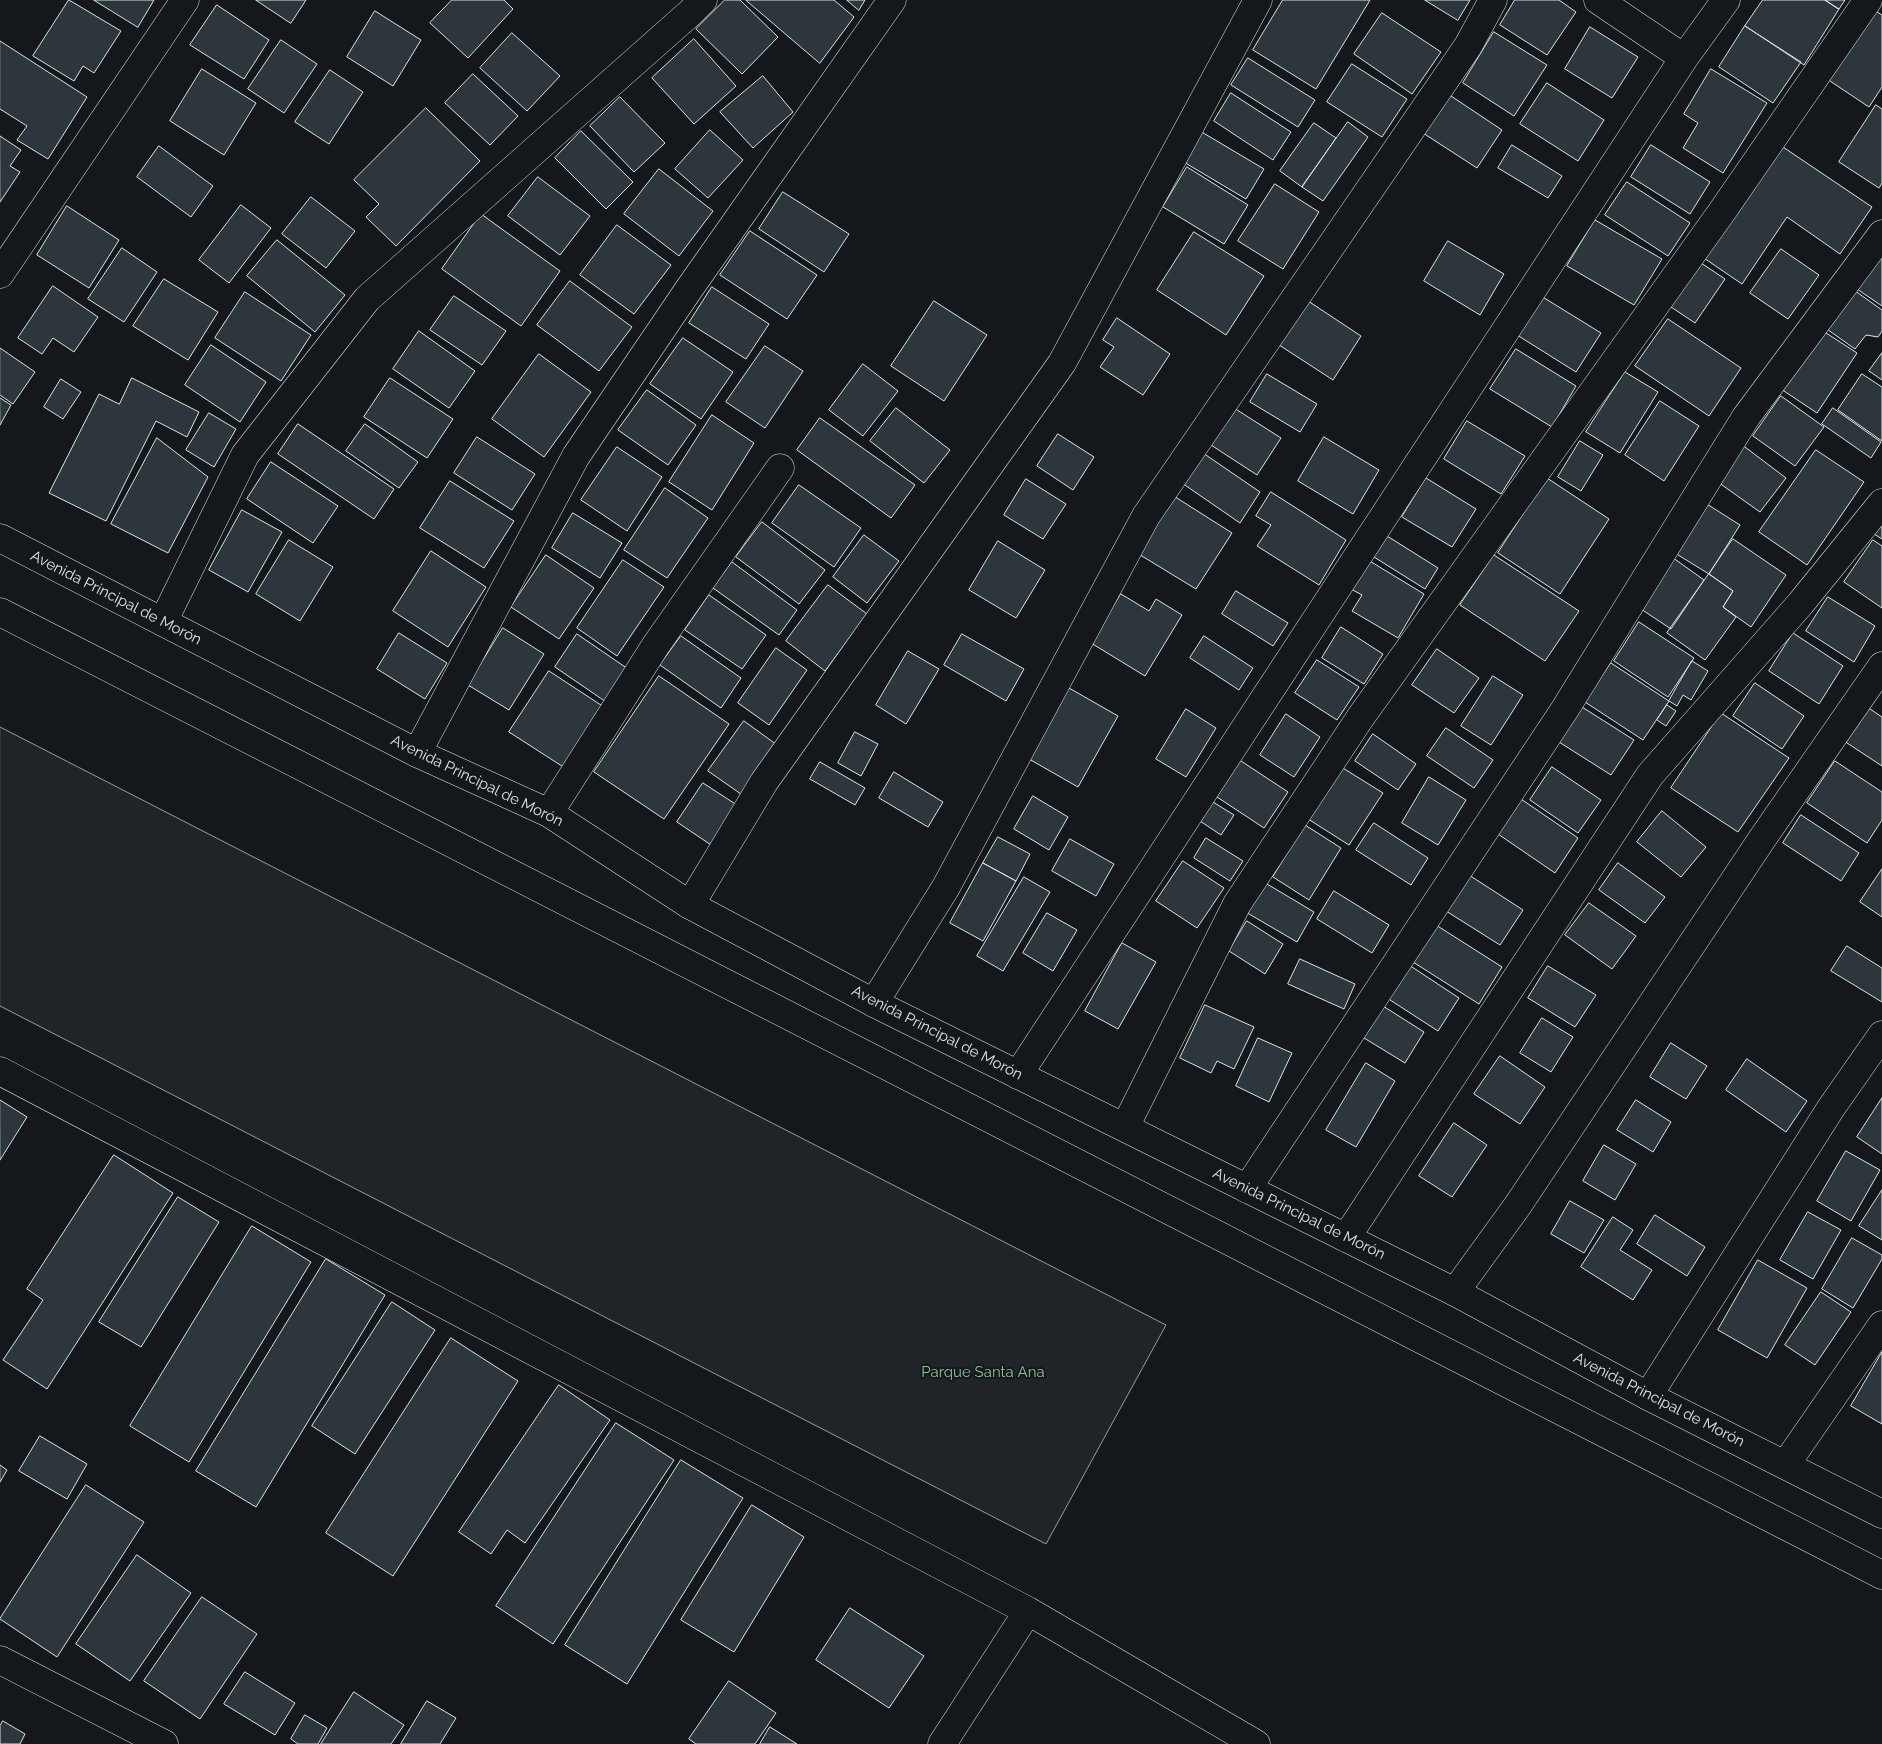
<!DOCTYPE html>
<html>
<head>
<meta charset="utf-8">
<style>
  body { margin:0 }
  canvas { display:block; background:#14181c }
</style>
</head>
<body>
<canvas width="1882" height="1744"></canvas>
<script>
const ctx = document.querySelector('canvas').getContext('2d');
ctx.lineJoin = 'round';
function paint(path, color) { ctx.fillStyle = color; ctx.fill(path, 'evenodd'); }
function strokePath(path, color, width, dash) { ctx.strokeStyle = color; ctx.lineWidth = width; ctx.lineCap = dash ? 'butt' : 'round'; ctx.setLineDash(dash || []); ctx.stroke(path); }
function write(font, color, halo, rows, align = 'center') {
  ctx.font = font + ' Raleway,sans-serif'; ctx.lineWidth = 4; ctx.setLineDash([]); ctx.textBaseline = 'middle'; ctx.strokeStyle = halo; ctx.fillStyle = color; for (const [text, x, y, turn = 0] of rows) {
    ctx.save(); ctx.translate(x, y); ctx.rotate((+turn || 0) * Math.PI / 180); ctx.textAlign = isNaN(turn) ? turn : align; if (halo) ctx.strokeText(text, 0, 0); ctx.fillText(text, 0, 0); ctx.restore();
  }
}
const green = new Path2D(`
  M 0,727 L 1166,1325 L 1046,1544 L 0,1006 Z`);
paint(green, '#202428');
strokePath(green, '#939e99', 1);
const building = new Path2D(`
  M 69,0 L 121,31 L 94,73 L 83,66 L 74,81 L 33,56 Z
  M 94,0 L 154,0 L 138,27 Z
  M 256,0 L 306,0 L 291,23 Z
  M 452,0 L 504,0 L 513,9 L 468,58 L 430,23 Z
  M 725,0 L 740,0 L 778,37 L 742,74 L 696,29 Z
  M 746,0 L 834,0 L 854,17 L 820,63 Z
  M 847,0 L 865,0 L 859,10 Z
  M 1283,0 L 1370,0 L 1316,89 L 1253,50 Z
  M 1425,0 L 1470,0 L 1458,20 Z
  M 1515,0 L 1559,0 L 1576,12 L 1547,55 L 1500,25 Z
  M 1763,0 L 1825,0 L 1839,9 L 1804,65 L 1745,26 Z
  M 1825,0 L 1845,0 L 1839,9 Z
  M 217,5 L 269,40 L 244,79 L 190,45 Z
  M 1874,10 L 1882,15 L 1882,87 L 1869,107 L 1827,79 Z
  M 375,11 L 421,40 L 393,86 L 347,57 Z
  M 1382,13 L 1441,52 L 1412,94 L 1354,54 Z
  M 1745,26 L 1801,62 L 1773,103 L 1719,67 Z
  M 1590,27 L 1638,57 L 1612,98 L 1565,69 Z
  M 1494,32 L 1547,65 L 1514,116 L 1463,83 Z
  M 512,33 L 560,76 L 527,111 L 480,68 Z
  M 694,39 L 736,86 L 694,124 L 652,78 Z
  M 281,40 L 317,64 L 284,113 L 248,89 Z
  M 0,41 L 87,97 L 48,159 L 17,140 L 27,126 L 0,109 Z
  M 1248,58 L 1315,100 L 1298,127 L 1231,85 Z
  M 1352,64 L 1407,99 L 1382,137 L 1327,102 Z
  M 202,69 L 256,103 L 224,155 L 170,121 Z
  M 1711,69 L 1767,103 L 1723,173 L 1683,148 L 1698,123 L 1684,114 Z
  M 330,70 L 363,92 L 329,144 L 295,122 Z
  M 473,74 L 518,116 L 490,145 L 445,103 Z
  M 763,76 L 793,112 L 753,148 L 720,112 Z
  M 1547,83 L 1604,120 L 1578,161 L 1520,124 Z
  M 1231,93 L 1291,132 L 1273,160 L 1214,121 Z
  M 1448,94 L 1502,130 L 1477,168 L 1423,133 Z
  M 620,97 L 665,143 L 634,172 L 590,126 Z
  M 1876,105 L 1882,109 L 1882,183 L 1879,188 L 1839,162 Z
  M 426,108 L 480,161 L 396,246 L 366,217 L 379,204 L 354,180 Z
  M 1348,122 L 1368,137 L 1323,201 L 1302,187 Z
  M 1314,123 L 1336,138 L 1302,187 L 1280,171 Z
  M 710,130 L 743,160 L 708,198 L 675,169 Z
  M 581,131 L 633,182 L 606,209 L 555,158 Z
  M 1200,131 L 1264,169 L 1246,199 L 1182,161 Z
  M 0,136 L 21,150 L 10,166 L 20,172 L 0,202 Z
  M 1774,141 L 1872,207 L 1840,254 L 1787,217 L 1742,284 L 1698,254 Z
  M 1512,145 L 1562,176 L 1548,198 L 1498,168 Z
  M 1651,145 L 1710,182 L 1690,214 L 1631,177 Z
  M 159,146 L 213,186 L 191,217 L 137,177 Z
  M 1187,167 L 1248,205 L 1224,244 L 1163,207 Z
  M 659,169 L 713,211 L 679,256 L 624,214 Z
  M 538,177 L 590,216 L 560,255 L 508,216 Z
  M 1627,182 L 1690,223 L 1668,256 L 1605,215 Z
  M 1275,184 L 1319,212 L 1283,269 L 1238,241 Z
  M 783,192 L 849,234 L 824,272 L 759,229 Z
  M 311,197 L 355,231 L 326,268 L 282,234 Z
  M 241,205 L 271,228 L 229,283 L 199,260 Z
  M 67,206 L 119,240 L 89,288 L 37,255 Z
  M 481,214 L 560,271 L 521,326 L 442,269 Z
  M 1595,220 L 1662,259 L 1634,305 L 1567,266 Z
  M 617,225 L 671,265 L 634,314 L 580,275 Z
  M 750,231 L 817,275 L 787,319 L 720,275 Z
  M 1194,232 L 1264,276 L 1226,335 L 1157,290 Z
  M 277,240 L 345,295 L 315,332 L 247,276 Z
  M 1448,241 L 1504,274 L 1480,315 L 1424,281 Z
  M 122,248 L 157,272 L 124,322 L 88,299 Z
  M 1781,249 L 1819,275 L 1788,319 L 1750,293 Z
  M 1882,252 L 1882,306 L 1857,289 Z
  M 1698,261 L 1725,279 L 1695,323 L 1668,305 Z
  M 164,279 L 218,312 L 188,360 L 133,326 Z
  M 570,281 L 632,327 L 599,371 L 537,325 Z
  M 53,286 L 98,317 L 74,352 L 53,338 L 42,354 L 18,338 Z
  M 712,287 L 769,324 L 746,359 L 689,323 Z
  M 1851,288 L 1882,310 L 1882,331 L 1878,337 L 1866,335 L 1855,349 L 1824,327 Z
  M 245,292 L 311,335 L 281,381 L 215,338 Z
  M 454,296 L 506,331 L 482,365 L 430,330 Z
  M 1541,296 L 1601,333 L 1576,372 L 1517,335 Z
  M 1302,297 L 1361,336 L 1333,380 L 1273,341 Z
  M 934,301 L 987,335 L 944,401 L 891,366 Z
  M 1117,318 L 1170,354 L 1143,395 L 1100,367 L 1114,347 L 1103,340 Z
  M 1668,319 L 1741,368 L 1709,416 L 1635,366 Z
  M 1820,329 L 1857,353 L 1817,413 L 1781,389 Z
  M 419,331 L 475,371 L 449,408 L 393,369 Z
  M 683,338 L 733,372 L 701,419 L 650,384 Z
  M 211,345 L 266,382 L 240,422 L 185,385 Z
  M 765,346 L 803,371 L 765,428 L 726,402 Z
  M 0,348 L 35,372 L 13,404 L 0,395 Z
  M 1516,349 L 1576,386 L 1552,427 L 1490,389 Z
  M 1882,353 L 1882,380 L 1869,371 Z
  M 539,354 L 591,392 L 544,457 L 492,419 Z
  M 863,364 L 898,391 L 863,436 L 829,410 Z
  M 1625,372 L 1658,392 L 1620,453 L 1586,432 Z
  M 1267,374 L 1317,404 L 1300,432 L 1250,402 Z
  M 1862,374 L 1882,387 L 1882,441 L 1838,410 Z
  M 132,378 L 199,412 L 187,437 L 156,421 L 106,521 L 49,493 L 99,394 L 119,404 Z
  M 390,378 L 453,419 L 427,458 L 364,417 Z
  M 61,379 L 81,392 L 63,419 L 44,407 Z
  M 647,390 L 696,425 L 668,465 L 618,430 Z
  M 1781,396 L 1824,427 L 1795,466 L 1753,436 Z
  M 0,398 L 11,405 L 0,425 Z
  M 1660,401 L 1699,426 L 1664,481 L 1625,455 Z
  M 896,408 L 950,450 L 924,483 L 870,441 Z
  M 1234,408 L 1281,438 L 1257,475 L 1211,445 Z
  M 1833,408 L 1881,442 L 1871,458 L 1822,424 Z
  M 209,413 L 236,429 L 214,467 L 186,450 Z
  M 712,415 L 754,443 L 712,510 L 669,482 Z
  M 820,418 L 915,485 L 891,518 L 797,450 Z
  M 1467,421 L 1525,456 L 1501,494 L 1444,459 Z
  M 298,424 L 394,489 L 374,519 L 278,454 Z
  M 365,424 L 418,462 L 399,488 L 346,451 Z
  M 1058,434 L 1094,457 L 1073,490 L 1037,466 Z
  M 477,437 L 535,474 L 512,510 L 454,473 Z
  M 1324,437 L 1379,470 L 1353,514 L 1298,481 Z
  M 157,438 L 208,477 L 168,553 L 111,524 Z
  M 1580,441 L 1603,455 L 1581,491 L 1558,477 Z
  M 1741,444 L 1786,478 L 1760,512 L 1715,480 Z
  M 617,447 L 662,477 L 627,531 L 581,500 Z
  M 1816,450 L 1864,482 L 1807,565 L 1759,532 Z
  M 1200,451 L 1260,492 L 1240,523 L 1179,481 Z
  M 271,462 L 338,506 L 313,543 L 247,499 Z
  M 1426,478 L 1476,509 L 1452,547 L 1402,517 Z
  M 1547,478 L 1609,519 L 1560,594 L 1498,553 Z
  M 1026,479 L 1066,504 L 1043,539 L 1004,515 Z
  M 450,481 L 514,521 L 484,568 L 420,528 Z
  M 799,485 L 861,528 L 834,567 L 772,523 Z
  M 665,488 L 708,518 L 667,578 L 624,550 Z
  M 1271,492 L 1346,540 L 1319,585 L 1257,546 L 1271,525 L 1256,516 Z
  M 1169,493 L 1232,533 L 1196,589 L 1132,550 Z
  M 1702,501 L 1740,525 L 1709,574 L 1670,550 Z
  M 242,510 L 282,532 L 248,592 L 209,570 Z
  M 573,513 L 622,543 L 600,578 L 552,548 Z
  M 762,522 L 825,570 L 799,604 L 736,557 Z
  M 1882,522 L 1882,539 L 1874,534 Z
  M 864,535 L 899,561 L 867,603 L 833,577 Z
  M 1387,536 L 1438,568 L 1425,589 L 1374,557 Z
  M 1733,539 L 1786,575 L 1751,627 L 1723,607 L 1733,591 L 1709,574 Z
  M 289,540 L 333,567 L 300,621 L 256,594 Z
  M 1873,540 L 1882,546 L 1882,608 L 1844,582 Z
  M 998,541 L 1045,570 L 1016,618 L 969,590 Z
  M 431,551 L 486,587 L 448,647 L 393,611 Z
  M 546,555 L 594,588 L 559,639 L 511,607 Z
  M 1494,555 L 1579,611 L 1545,661 L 1460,605 Z
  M 1669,555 L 1704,580 L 1671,629 L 1635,605 Z
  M 623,560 L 664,587 L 617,656 L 577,628 Z
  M 1368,560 L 1424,594 L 1398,638 L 1352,611 L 1362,595 L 1351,589 Z
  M 732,562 L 797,610 L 779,635 L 713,588 Z
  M 1709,574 L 1733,591 L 1723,607 L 1736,617 L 1705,660 L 1667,633 Z
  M 828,585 L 867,614 L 825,671 L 786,641 Z
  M 1236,591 L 1288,623 L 1273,646 L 1222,614 Z
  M 1121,594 L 1149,611 L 1156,599 L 1182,615 L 1145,676 L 1091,643 Z
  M 709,595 L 766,635 L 742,669 L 685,630 Z
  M 1828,597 L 1875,626 L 1854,662 L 1806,631 Z
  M 1639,622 L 1694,658 L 1668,697 L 1614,661 Z
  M 1341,627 L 1383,654 L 1364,684 L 1322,658 Z
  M 503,628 L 544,654 L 509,710 L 468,685 Z
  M 399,633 L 447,663 L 425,699 L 377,669 Z
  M 1793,633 L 1843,666 L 1819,704 L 1769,671 Z
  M 577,634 L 631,671 L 609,704 L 555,667 Z
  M 962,634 L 1024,669 L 1006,701 L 944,665 Z
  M 681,636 L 741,678 L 721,708 L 660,665 Z
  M 1204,636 L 1253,668 L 1239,690 L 1190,658 Z
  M 776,648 L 807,670 L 769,725 L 738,703 Z
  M 1437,649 L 1479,678 L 1454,713 L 1412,685 Z
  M 908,651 L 939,669 L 906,724 L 876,705 Z
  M 1317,660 L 1359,687 L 1337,720 L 1295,693 Z
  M 1692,661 L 1708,671 L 1691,700 L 1683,695 L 1677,706 L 1669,701 Z
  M 1611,663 L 1669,701 L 1643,740 L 1585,702 Z
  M 549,671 L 607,709 L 568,770 L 509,732 Z
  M 659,676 L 729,724 L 664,819 L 594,772 Z
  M 1493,676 L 1523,695 L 1491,745 L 1461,726 Z
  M 1755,683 L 1804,716 L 1782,749 L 1733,716 Z
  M 1062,684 L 1118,716 L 1078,787 L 1022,755 Z
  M 1667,705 L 1676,711 L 1666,726 L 1657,720 Z
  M 1582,707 L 1634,740 L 1611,775 L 1559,742 Z
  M 1867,707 L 1882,717 L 1882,766 L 1844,741 Z
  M 1186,709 L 1216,728 L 1186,777 L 1156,759 Z
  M 1721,713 L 1789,758 L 1738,832 L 1671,788 Z
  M 1286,714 L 1320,737 L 1294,777 L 1260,755 Z
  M 744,721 L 784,750 L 748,799 L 708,771 Z
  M 1446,728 L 1493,760 L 1474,788 L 1427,756 Z
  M 855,732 L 878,744 L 861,776 L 838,763 Z
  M 1373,734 L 1416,764 L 1398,790 L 1355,761 Z
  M 1238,759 L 1288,792 L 1264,828 L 1214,795 Z
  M 1835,761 L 1882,792 L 1882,820 L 1867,843 L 1807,803 Z
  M 820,762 L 865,788 L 855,805 L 810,779 Z
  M 1338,765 L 1383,793 L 1349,845 L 1305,817 Z
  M 1552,767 L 1601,800 L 1578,833 L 1530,800 Z
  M 894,772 L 943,802 L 928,827 L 879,798 Z
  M 1429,777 L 1466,800 L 1438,845 L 1402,823 Z
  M 703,783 L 743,809 L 717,849 L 677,822 Z
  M 1033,796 L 1068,817 L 1049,850 L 1014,829 Z
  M 1518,797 L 1578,838 L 1555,873 L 1495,832 Z
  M 1213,802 L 1234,815 L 1221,835 L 1200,821 Z
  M 1662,811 L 1706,847 L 1681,877 L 1637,842 Z
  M 1801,815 L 1859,853 L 1841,881 L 1783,843 Z
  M 1374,823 L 1428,858 L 1411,885 L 1356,850 Z
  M 1305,825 L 1341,848 L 1309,900 L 1273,877 Z
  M 998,837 L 1030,854 L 1016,881 L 983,863 Z
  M 1206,838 L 1243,861 L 1230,881 L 1194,858 Z
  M 1070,839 L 1114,864 L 1096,896 L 1052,871 Z
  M 1183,861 L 1224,888 L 1197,928 L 1156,901 Z
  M 983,863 L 1016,881 L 983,941 L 950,923 Z
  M 1618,863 L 1665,897 L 1645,923 L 1599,890 Z
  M 1882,869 L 1882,917 L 1860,902 Z
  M 1469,875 L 1523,910 L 1500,945 L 1446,911 Z
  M 1024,877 L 1050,892 L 1003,971 L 977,956 Z
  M 1262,881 L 1314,912 L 1297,942 L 1244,911 Z
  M 1334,891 L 1389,925 L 1372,953 L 1317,919 Z
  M 1589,903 L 1636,936 L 1612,969 L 1565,935 Z
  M 1047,913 L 1077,930 L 1053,971 L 1023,953 Z
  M 1247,921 L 1283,944 L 1265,974 L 1229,951 Z
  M 1436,925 L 1502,967 L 1479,1004 L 1413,962 Z
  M 1122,943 L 1156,962 L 1118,1029 L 1085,1011 Z
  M 1847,946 L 1882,968 L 1882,1002 L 1831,971 Z
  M 1300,959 L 1355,984 L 1344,1009 L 1288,984 Z
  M 1409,965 L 1459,998 L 1438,1031 L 1387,998 Z
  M 1548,966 L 1596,995 L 1575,1027 L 1528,998 Z
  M 1205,1005 L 1254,1027 L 1234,1069 L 1217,1061 L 1211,1073 L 1180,1058 Z
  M 1383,1006 L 1424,1032 L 1405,1063 L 1364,1038 Z
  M 1542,1018 L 1573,1037 L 1551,1072 L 1520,1053 Z
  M 1258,1038 L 1292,1053 L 1269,1102 L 1236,1086 Z
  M 1671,1043 L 1707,1066 L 1686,1099 L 1650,1077 Z
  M 1500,1056 L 1545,1087 L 1520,1124 L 1474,1094 Z
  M 1747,1059 L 1807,1101 L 1786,1132 L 1726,1090 Z
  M 1366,1063 L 1395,1081 L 1356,1147 L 1326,1130 Z
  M 1882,1098 L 1882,1154 L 1857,1137 Z
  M 0,1100 L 27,1117 L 0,1160 Z
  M 1636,1100 L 1671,1122 L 1653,1152 L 1617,1130 Z
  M 1454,1123 L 1487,1145 L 1452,1197 L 1419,1176 Z
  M 1604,1145 L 1636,1164 L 1615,1200 L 1583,1181 Z
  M 1846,1151 L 1880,1170 L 1851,1221 L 1817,1201 Z
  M 114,1155 L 173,1193 L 47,1389 L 3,1360 L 43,1300 L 27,1289 Z
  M 1882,1190 L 1882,1240 L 1859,1226 Z
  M 178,1197 L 219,1222 L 141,1347 L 99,1322 Z
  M 1570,1201 L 1604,1220 L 1584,1253 L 1551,1234 Z
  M 1808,1212 L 1841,1230 L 1813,1279 L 1780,1260 Z
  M 1655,1215 L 1705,1247 L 1687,1276 L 1637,1244 Z
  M 1613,1217 L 1633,1230 L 1620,1250 L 1652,1270 L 1633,1300 L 1581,1267 Z
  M 252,1226 L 311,1262 L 189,1462 L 130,1426 Z
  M 1852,1238 L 1882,1255 L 1882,1259 L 1853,1308 L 1822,1289 Z
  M 326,1259 L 385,1295 L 256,1507 L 196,1471 Z
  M 1758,1260 L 1807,1288 L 1767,1358 L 1718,1330 Z
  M 1821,1292 L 1851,1312 L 1815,1365 L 1785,1345 Z
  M 392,1302 L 435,1330 L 355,1454 L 312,1426 Z
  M 451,1338 L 518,1381 L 393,1576 L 326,1533 Z
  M 1882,1352 L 1882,1424 L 1851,1406 Z
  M 559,1385 L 610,1420 L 525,1543 L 507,1530 L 491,1554 L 459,1532 Z
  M 616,1423 L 674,1460 L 553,1644 L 496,1606 Z
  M 40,1436 L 87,1464 L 67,1499 L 19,1471 Z
  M 681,1460 L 743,1498 L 627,1684 L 565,1645 Z
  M 0,1465 L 7,1470 L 0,1482 Z
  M 86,1485 L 144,1522 L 57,1657 L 0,1619 Z
  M 752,1505 L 804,1537 L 734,1652 L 681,1620 Z
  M 137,1555 L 191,1593 L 130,1681 L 76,1644 Z
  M 202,1597 L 257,1634 L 200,1719 L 144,1681 Z
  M 850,1608 L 924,1656 L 889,1708 L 816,1660 Z
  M 245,1672 L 295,1703 L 275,1735 L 224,1704 Z
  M 729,1681 L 776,1713 L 755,1744 L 696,1744 L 689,1739 Z
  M 354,1692 L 404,1725 L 391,1744 L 321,1744 Z
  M 427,1701 L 456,1718 L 440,1744 L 401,1744 Z
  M 305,1715 L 327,1728 L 318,1744 L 298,1744 L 291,1739 Z
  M 3,1721 L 25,1734 L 20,1744 L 0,1744 L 0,1726 Z
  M 770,1727 L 797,1744 L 760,1744 Z`);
paint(building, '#2c363c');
strokePath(building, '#d8e6dc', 1);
const minor = new Path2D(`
  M 1598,0 L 1684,58
  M 0,274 L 185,0
  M 163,622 L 245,455 L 367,299 L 690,13 L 703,0
  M 417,753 L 576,456 L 689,289 L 892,0
  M 549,813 L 656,645 L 780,468
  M 690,905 L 764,782 L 1062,363 L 1258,0
  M 874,1003 L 946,887 L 1146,516 L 1468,46 L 1493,0
  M 0,1071 L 1028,1611 L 1256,1744
  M 1018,1075 L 1684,58 L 1726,0
  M 1125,1127 L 1237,904 L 1360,718 L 1721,213 L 1868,0
  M 1247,1189 L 1565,709 L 1746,417 L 1882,234
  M 1346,1238 L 1650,775 L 1801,603 L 1882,503
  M 1455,1292 L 1518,1205 L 1762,839 L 1882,666
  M 1648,1396 L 1831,1108 L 1882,1035
  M 1786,1464 L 1882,1325
  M 0,1660 L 164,1744
  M 942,1744 L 1028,1611`);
const primary = new Path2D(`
  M 0,538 L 417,753 L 549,813 L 690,905 L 874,1003 L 1455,1292 L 1648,1396 L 1882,1514
  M 0,612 L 1882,1575`);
strokePath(minor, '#d8e6dc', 29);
strokePath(primary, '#d8e6dc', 29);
strokePath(minor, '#14181c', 28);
strokePath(primary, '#14181c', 28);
write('15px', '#d8e6dc', '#14181c', [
  ["Avenida Principal de Morón",116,598,27],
  ["Avenida Principal de Morón",477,781,26],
  ["Avenida Principal de Morón",937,1033,27],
  ["Avenida Principal de Morón",1299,1214,26],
  ["Avenida Principal de Morón",1659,1400,27]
]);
write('15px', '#8ac095', '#14181c', [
  ["Parque Santa Ana",983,1372]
]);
</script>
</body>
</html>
